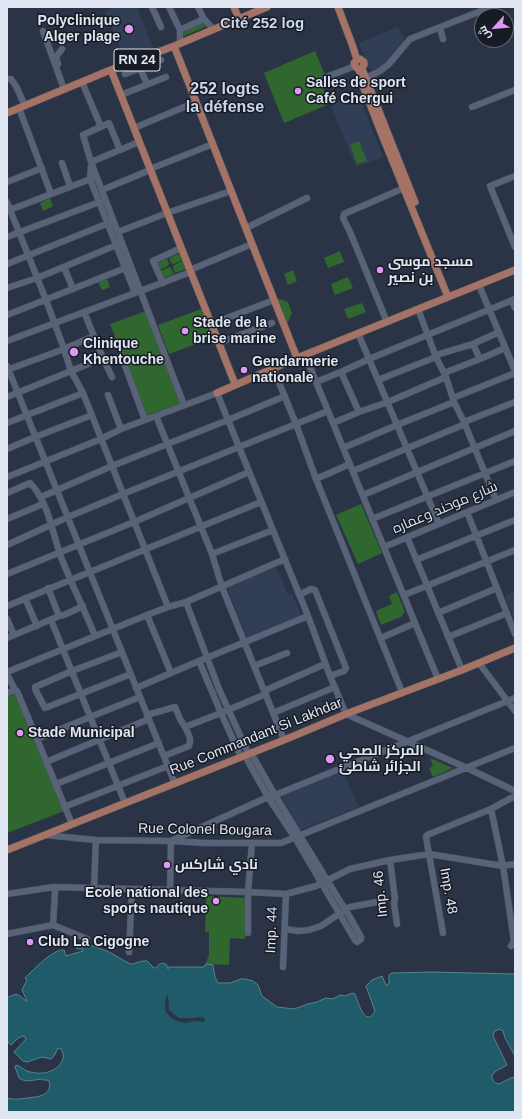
<!DOCTYPE html>
<html>
<head>
<meta charset="utf-8">
<style>
  body { margin:0 }
  #map { position:relative; width:522px; height:1119px; overflow:hidden; background:#2a3446; font-family:Helvetica,Cairo,sans-serif }
  canvas { display:block }
  .frame { position:absolute; inset:0; border:8px solid #dfe5f1; pointer-events:none }
  .north { position:absolute; left:474px; top:8px; width:40px; height:40px; box-sizing:border-box; background:#171b24; border:1px solid #676c76; border-radius:50%; rotate:243deg; font-size:11px; font-weight:700; line-height:16px; text-align:center; color:#dfe5f1 }
  .north::after { content:''; display:block; margin:auto; width:14px; height:18px; background:#dd99f3; clip-path:polygon(50% 0,100% 100%,50% 72%,0 100%) }
</style>
</head>
<body>
<div id="map">
<canvas width="522" height="1119"></canvas>
<div class="frame"></div>
<div class="north">ش</div>
</div>
<script>
const ctx = document.querySelector('canvas').getContext('2d');
ctx.lineJoin = 'round';
function paint(path, color) { ctx.fillStyle = color; ctx.fill(path, 'evenodd'); }
function strokePath(path, color, width, dash) { ctx.strokeStyle = color; ctx.lineWidth = width; ctx.lineCap = dash ? 'butt' : 'round'; ctx.setLineDash(dash || []); ctx.stroke(path); }
function write(font, color, halo, rows, align = 'center') {
  ctx.font = font + ' Helvetica,Cairo,sans-serif'; ctx.lineWidth = 3; ctx.setLineDash([]); ctx.textBaseline = 'middle'; ctx.strokeStyle = halo; ctx.fillStyle = color; for (const [text, x, y, turn = 0] of rows) {
    ctx.save(); ctx.translate(x, y); ctx.rotate((+turn || 0) * Math.PI / 180); ctx.textAlign = isNaN(turn) ? turn : align; if (halo) ctx.strokeText(text, 0, 0); ctx.fillText(text, 0, 0); ctx.restore();
  }
}
paint(new Path2D(`
  M 114,7 L 137,7 L 153,47 L 125,59 L 105,11 Z
  M 398,27 L 402,35 L 404,36 L 403,41 L 384,65 L 370,70 L 359,43 Z
  M 357,95 L 360,99 L 383,157 L 356,167 L 331,106 L 352,96 Z
  M 276,567 L 288,595 L 292,594 L 301,615 L 247,637 L 227,587 Z
  M 515,591 L 515,621 L 505,596 Z
  M 343,770 L 358,807 L 300,830 L 281,796 Z`), '#323e56');
paint(new Path2D(`
  M 204,23 L 205,27 L 184,36 L 183,31 Z
  M 315,51 L 327,80 L 323,84 L 325,98 L 327,105 L 284,123 L 264,73 Z
  M 359,141 L 367,161 L 357,164 L 350,145 Z
  M 50,198 L 53,206 L 43,211 L 40,203 Z
  M 340,251 L 344,262 L 328,268 L 324,258 Z
  M 180,253 L 183,260 L 174,264 L 171,263 L 169,258 Z
  M 167,259 L 169,263 L 168,266 L 159,270 L 157,263 Z
  M 183,261 L 186,269 L 175,273 L 173,268 L 174,265 Z
  M 169,267 L 171,268 L 174,274 L 163,278 L 160,271 Z
  M 293,270 L 297,281 L 288,285 L 284,274 Z
  M 348,277 L 353,288 L 335,295 L 331,284 Z
  M 107,279 L 110,287 L 102,290 L 98,282 Z
  M 277,298 L 288,302 L 292,313 L 287,324 Z
  M 362,303 L 366,312 L 348,319 L 344,309 Z
  M 201,309 L 212,338 L 169,354 L 158,325 Z
  M 146,311 L 181,403 L 145,416 L 110,324 Z
  M 361,504 L 382,553 L 358,564 L 336,515 Z
  M 397,592 L 405,612 L 402,614 L 403,616 L 381,625 L 376,611 L 392,604 L 389,596 Z
  M 16,694 L 64,811 L 7,833 L 7,697 Z
  M 430,758 L 453,768 L 433,777 L 429,768 L 433,766 Z
  M 206,896 L 245,898 L 245,939 L 230,938 L 229,965 L 206,964 L 204,967 L 209,955 L 209,932 L 205,932 Z`), '#30672f');
const water = new Path2D(`
  M 77,945 L 93,946 L 109,952 L 130,964 C 136,964 141,960 147,961 L 154,968 L 156,968 C 159,964 161,962 166,964 L 168,969 L 169,967 L 204,967 L 206,964 L 213,965 L 215,977 L 218,983 L 230,983 L 241,979 L 245,979 L 253,981 L 258,985 L 262,996 L 277,1007 L 294,1009 L 308,1004 L 317,1002 L 326,998 L 332,999 L 341,995 L 345,996 L 353,993 L 355,994 C 358,1001 365,1029 375,1011 L 366,986 L 372,980 L 382,976 L 386,985 L 388,985 L 389,983 L 389,975 L 392,973 L 432,972 L 515,974 L 515,1056 L 505,1038 L 503,1031 L 499,1029 L 494,1032 L 493,1036 L 507,1065 L 496,1071 L 492,1075 C 492,1080 494,1083 499,1084 L 513,1077 L 515,1080 L 515,1112 L 7,1112 L 7,1098 C 14,1100 20,1099 27,1098 C 37,1097 53,1096 49,1081 L 47,1080 L 43,1080 L 41,1079 C 33,1080 26,1083 19,1078 L 15,1067 L 16,1065 C 20,1066 23,1069 27,1071 C 38,1075 54,1074 61,1063 C 64,1058 64,1054 61,1049 L 58,1048 L 54,1056 L 51,1059 L 42,1057 L 27,1062 L 23,1061 L 14,1052 L 26,1039 L 24,1036 L 23,1036 L 18,1038 L 11,1045 L 7,1041 L 7,998 C 17,992 18,994 26,1001 L 27,1001 L 22,990 L 27,980 L 25,978 C 33,970 53,949 64,950 L 66,956 L 83,951 L 83,949 L 77,949 L 76,947 Z`);
paint(water, '#1f5b68');
strokePath(water, '#598491', 1);
paint(new Path2D(`
  M 167,996 L 168,996 L 169,1010 L 175,1015 L 179,1018 L 195,1018 L 200,1017 L 204,1018 L 205,1021 L 204,1022 L 194,1021 L 185,1023 L 177,1021 L 171,1018 L 166,1012 L 165,1008 L 166,997 Z`), '#2a3446');
const minor = new Path2D(`
  M 152,7 L 161,27
  M 169,7 L 180,30 L 180,44
  M 198,7 L 204,19 L 213,29
  M 440,28 L 443,39
  M 180,30 L 204,19
  M 43,31 L 64,89
  M 58,64 L 56,57 L 62,49
  M 140,68 L 147,84
  M 125,74 L 161,60
  M 324,78 L 355,66
  M 366,78 L 380,71 L 389,64 L 410,39 L 491,7
  M 7,79 L 11,79 L 16,86 L 25,106
  M 82,82 L 101,127
  M 121,95 L 166,77
  M 472,107 L 515,90
  M 19,108 L 51,194
  M 134,128 L 196,102
  M 120,150 L 109,123 L 83,135 L 91,162 L 184,405
  M 91,162 L 139,142
  M 62,163 L 70,186
  M 91,166 L 90,179 L 135,293
  M 150,169 L 213,144
  M 515,176 L 490,186 L 515,247
  M 7,182 L 42,168
  M 102,190 L 150,170
  M 7,202 L 46,300 L 64,349 L 71,371 L 83,393 L 168,607
  M 7,211 L 93,178
  M 246,228 L 307,198
  M 118,232 L 167,213 L 231,191
  M 7,237 L 102,201
  M 7,264 L 111,222
  M 64,267 L 73,289
  M 190,270 L 252,244
  M 163,283 L 153,261 L 181,248
  M 479,285 L 515,371
  M 7,288 L 37,278 L 119,244
  M 512,300 L 515,308
  M 418,309 L 436,357 L 446,377 L 454,402 L 464,422 L 496,500
  M 7,315 L 128,267
  M 387,322 L 350,232 L 343,218 L 344,214 L 404,188
  M 211,324 L 274,300
  M 358,333 L 439,524
  M 7,341 L 191,272
  M 219,343 L 272,323
  M 121,355 L 145,420
  M 305,355 L 438,679
  M 436,355 L 473,344 L 499,332
  M 103,358 L 112,377
  M 480,359 L 505,348
  M 7,366 L 175,784
  M 273,368 L 296,424 L 316,479 L 402,692
  M 7,370 L 64,349 L 94,336
  M 341,372 L 359,412
  M 444,373 L 480,359 L 473,344
  M 378,380 L 436,357
  M 316,382 L 341,372 L 369,359 L 515,299
  M 108,395 L 121,429
  M 7,397 L 103,358 L 84,312
  M 453,398 L 515,373
  M 156,416 L 212,554 L 222,587 L 284,740
  M 464,422 L 515,402
  M 7,423 L 83,393
  M 333,423 L 359,412 L 388,402 L 446,377
  M 343,448 L 397,425 L 454,402
  M 7,449 L 35,437 L 92,415
  M 353,471 L 465,424
  M 7,477 L 101,439 L 121,429 L 217,393 L 308,616 L 330,676 L 346,714 L 467,768 L 515,791
  M 316,479 L 350,464
  M 7,493 L 30,483 C 48,501 52,531 60,554 C 70,582 84,608 95,636
  M 363,495 L 515,431
  M 41,497 L 112,466 L 228,420 L 285,396
  M 467,512 L 515,634
  M 7,519 L 43,504
  M 372,519 L 515,461
  M 407,537 L 462,670
  M 7,545 L 68,517 L 123,494 L 328,411
  M 384,547 L 515,492
  M 212,554 L 273,530
  M 416,560 L 515,520
  M 7,574 L 134,522 L 249,472
  M 48,588 L 59,616
  M 299,595 L 311,589 L 315,590 L 346,668 L 344,671 L 330,676
  M 404,595 L 515,550
  M 25,598 L 37,626
  M 186,602 L 219,689 L 249,755
  M 7,606 L 261,502
  M 438,613 L 497,588
  M 147,615 L 171,673
  M 7,619 L 14,635
  M 51,620 L 125,803
  M 448,637 L 507,613
  M 7,638 L 59,616 L 64,615 L 83,606
  M 381,638 L 415,623
  M 122,652 L 72,671 L 35,687 L 35,689 L 45,708 L 131,674
  M 199,661 L 221,713 L 266,694
  M 479,663 L 515,711
  M 254,666 L 287,653
  M 7,672 L 147,615 L 168,607 L 186,602 L 285,559
  M 7,674 L 15,690 L 7,693
  M 136,688 L 199,661 L 308,616
  M 15,690 L 17,691 L 37,739 L 72,824
  M 264,691 L 325,664
  M 273,713 L 335,687
  M 147,715 L 175,707 L 180,719 L 185,727 L 221,713 L 241,757
  M 37,739 L 90,717 L 140,697
  M 164,756 L 189,746 C 192,739 188,733 185,727
  M 245,756 L 268,797 L 295,838 L 355,940 L 357,942 L 361,939 L 361,937 L 351,919 L 275,795 L 251,753
  M 46,762 L 149,719
  M 56,784 L 159,743
  M 64,807 L 168,766
  M 491,809 L 503,866 L 514,941 L 511,946
  M 45,835 L 96,840 L 171,841 L 205,843 L 281,843 L 515,748
  M 390,860 L 395,899 L 394,903 L 397,924
  M 94,888 L 96,840
  M 170,890 L 171,841 L 268,797 L 275,795 L 515,698
  M 7,894 L 54,887 L 248,892 L 286,894 L 316,886 L 350,869 L 390,860 L 429,854 L 503,866 L 515,864
  M 53,925 L 55,892 L 54,887
  M 285,929 L 298,931 L 309,930 L 321,926 L 340,913 L 344,909 L 350,907 L 377,902
  M 248,933 L 248,892 L 252,843
  M 443,933 L 426,837 L 427,835 L 491,809 L 511,798 L 515,797
  M 7,934 L 53,925 L 87,939
  M 129,952 L 132,889
  M 283,967 L 286,894`);
const major = new Path2D(`
  M 234,7 L 239,19
  M 338,7 L 353,47 L 357,60 L 354,63 L 355,66 L 358,69 L 361,69 L 364,65 L 364,62 L 360,59 L 357,60
  M 174,46 L 297,358
  M 359,69 L 363,86 L 380,130 L 448,297
  M 111,70 L 235,384
  M 363,71 L 415,202
  M 7,113 L 108,71 L 174,46 L 267,7
  M 217,393 L 297,358 L 515,270
  M 7,850 L 284,740 L 346,714 L 462,670 L 515,648`);
strokePath(minor, '#47505f', 7);
strokePath(major, '#47505f', 8);
strokePath(minor, '#586378', 6);
strokePath(major, '#a47366', 7);
for (const [x, y, r, color] of [
  [129,29,5,"#dd99f3"],
  [298,91,4,"#dd99f3"],
  [380,270,4,"#dd99f3"],
  [185,331,4,"#dd99f3"],
  [74,352,5,"#dd99f3"],
  [244,370,4,"#dd99f3"],
  [20,733,4,"#dd99f3"],
  [330,759,5,"#dd99f3"],
  [167,865,4,"#dd99f3"],
  [216,901,4,"#dd99f3"],
  [30,942,4,"#dd99f3"]
]) { const dot = new Path2D(); dot.arc(x, y, r, 0, 2 * Math.PI); ctx.fillStyle = color; ctx.fill(dot); strokePath(dot, '#171b24', 1.5); }
for (const [x, y, w] of [
  [137,60,46]
]) { const box = new Path2D(); box.roundRect(x - w / 2, y - 11, w, 22, 3); ctx.fillStyle = '#171b24'; ctx.fill(box); strokePath(box, '#dfe5f1', 1); }
write('bold 13px', '#dfe5f1', null, [
  ["RN 24",137,60]
]);
write('bold 14px', '#dfe5f1', '#171b24', [
  ["Polyclinique",120,21,"right"],
  ["Alger plage",120,37,"right"],
  ["Salles de sport",306,83],
  ["Café Chergui",306,99],
  ["مسجد موسى",388,262],
  ["بن نصير",388,278],
  ["Stade de la",193,323],
  ["brise marine",193,339],
  ["Clinique",83,344],
  ["Khentouche",83,360],
  ["Gendarmerie",252,362],
  ["nationale",252,378],
  ["Stade Municipal",28,733],
  ["المركز الصحي",339,751],
  ["الجزائر شاطئ",339,767],
  ["نادي شاركس",175,865],
  ["Ecole national des",208,893,"right"],
  ["sports nautique",208,909,"right"],
  ["Club La Cigogne",38,942]
], 'left');
write('14px', '#dfe5f1', '#171b24', [
  ["شارع موحند وعماره",445,508,-23],
  ["Rue Commandant Si Lakhdar",256,737,-22],
  ["Rue Colonel Bougara",205,830,1],
  ["Imp. 48",448,891,80],
  ["Imp. 46",381,894,-96],
  ["Imp. 44",272,930,-88]
]);
write('bold 15px', '#cad7ef', '#171b24', [
  ["Cité 252 log",262,24]
]);
write('bold 16px', '#cad7ef', '#171b24', [
  ["252 logts",225,90],
  ["la défense",225,108]
]);
</script>
</body>
</html>
